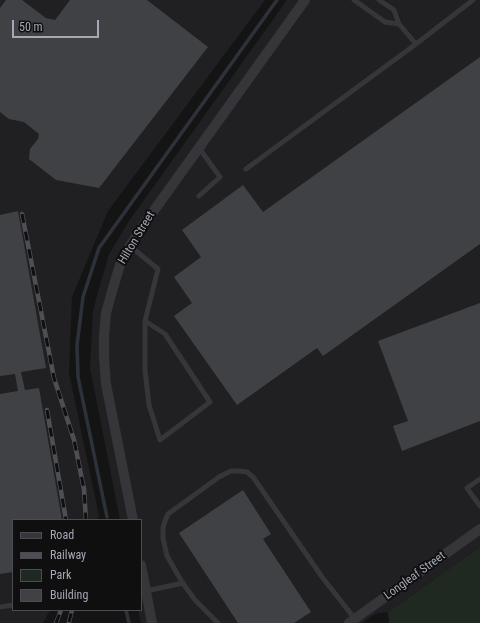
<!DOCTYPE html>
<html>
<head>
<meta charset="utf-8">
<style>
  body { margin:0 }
  #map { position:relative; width:480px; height:623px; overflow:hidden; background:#141415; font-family:"Roboto Condensed",sans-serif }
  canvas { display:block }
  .legend { position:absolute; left:12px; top:519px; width:130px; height:92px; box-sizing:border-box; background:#0f0f10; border:1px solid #4b4c52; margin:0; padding:5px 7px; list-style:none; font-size:12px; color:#a6a8b5 }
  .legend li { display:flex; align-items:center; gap:8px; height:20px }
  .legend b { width:20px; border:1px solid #4b4c52 }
  .scale { position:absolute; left:12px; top:20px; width:87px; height:18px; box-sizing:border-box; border:2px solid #a6a8b5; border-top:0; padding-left:5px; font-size:12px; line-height:14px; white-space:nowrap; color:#a6a8b5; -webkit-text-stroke:3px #0f0f10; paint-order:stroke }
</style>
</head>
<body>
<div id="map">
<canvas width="480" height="623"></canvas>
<ul class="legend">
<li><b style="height:5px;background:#35353a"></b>Road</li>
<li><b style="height:5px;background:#4e4f55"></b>Railway</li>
<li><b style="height:11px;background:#202822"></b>Park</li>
<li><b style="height:11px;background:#404145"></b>Building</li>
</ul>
<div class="scale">50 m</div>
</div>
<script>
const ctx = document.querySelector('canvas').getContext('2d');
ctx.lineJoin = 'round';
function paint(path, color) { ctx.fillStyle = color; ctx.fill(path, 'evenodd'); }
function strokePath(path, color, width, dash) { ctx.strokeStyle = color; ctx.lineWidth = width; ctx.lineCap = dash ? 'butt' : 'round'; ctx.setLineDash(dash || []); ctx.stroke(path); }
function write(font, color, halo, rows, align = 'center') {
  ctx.font = font + ' "Roboto Condensed",sans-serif'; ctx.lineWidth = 4; ctx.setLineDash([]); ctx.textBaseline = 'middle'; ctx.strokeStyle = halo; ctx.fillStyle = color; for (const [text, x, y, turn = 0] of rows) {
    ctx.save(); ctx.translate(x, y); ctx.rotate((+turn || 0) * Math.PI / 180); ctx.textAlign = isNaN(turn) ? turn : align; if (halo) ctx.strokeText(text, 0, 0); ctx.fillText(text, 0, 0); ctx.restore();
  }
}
paint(new Path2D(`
  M 0,0 L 265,0 L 108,211 L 72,297 L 69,373 L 99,516 L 97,520 L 13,520 L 13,610 L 50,610 L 43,623 L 0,623 Z
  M 287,0 L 480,0 L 480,547 L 388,612 L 375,614 L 362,623 L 141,623 L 138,610 L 141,610 L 141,520 L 120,520 L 90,368 L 93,310 L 109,254 L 129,221 Z`), '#202022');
paint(new Path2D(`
  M 480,547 L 480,623 L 389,623 L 388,612 Z`), '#202822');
strokePath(new Path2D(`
  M 107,517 L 78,377 L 77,345 L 83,297 L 99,248 L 277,0
  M 126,610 L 129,623`), '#2d323a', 3.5);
paint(new Path2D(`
  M 6,0 L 22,0 L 46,18 L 55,20 L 70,0 L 147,0 L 208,47 L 99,188 L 56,180 L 29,159 L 30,149 L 38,139 L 39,134 L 24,122 L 9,119 L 0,112 L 0,8 Z
  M 480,57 L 480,244 L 323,356 L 317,348 L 237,405 L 174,316 L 192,303 L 174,277 L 201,257 L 182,230 L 243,185 L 263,212 Z
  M 18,211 L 46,368 L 21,372 L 25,390 L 39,388 L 62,520 L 13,520 L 13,572 L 0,574 L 0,394 L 18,391 L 15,374 L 0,376 L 0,215 Z
  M 480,303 L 480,421 L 402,451 L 393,426 L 408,421 L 378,341 Z
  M 243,490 L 271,534 L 263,539 L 311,612 L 294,623 L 238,623 L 179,533 Z`), '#404145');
strokePath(new Path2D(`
  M 354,0 L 385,22 L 399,24 L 394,10 L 379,0
  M 399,24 L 416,44 L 473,0
  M 246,169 L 416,44
  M 199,196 L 220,177 L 199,148
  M 130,246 L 158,269 L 145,321 L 145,370 L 149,405 L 160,440 L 210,402 L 165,334 L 145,321
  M 480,479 L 467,488 L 480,506
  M 146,591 L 183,583
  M 0,607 L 13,605
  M 218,623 L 195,600 L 182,582 L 167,556 L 163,538 L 163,528 L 165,521 L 168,514 L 219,477 L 231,471 L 239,471 L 247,472 L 253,477 L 322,577 L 355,619`), '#35353a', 5);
strokePath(new Path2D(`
  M 133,520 L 106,384 L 104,357 L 104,336 L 106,313 L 113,288 L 120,265 L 130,246 L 140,230 L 305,0
  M 141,565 L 152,623
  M 349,623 L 480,529`), '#35353a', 10);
const rail = new Path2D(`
  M 22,214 L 54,378 L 74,440 L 84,489 L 86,520
  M 47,410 L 66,520
  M 69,622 L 72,610
  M 56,623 L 61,610`);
strokePath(rail, '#4e4f55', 4.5);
strokePath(rail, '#0f0f10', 3, [9]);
write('12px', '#a6a8b5', '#0f0f10', [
  ["Hilton Street",137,238,-59],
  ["Longleaf Street",415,576,-36]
]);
</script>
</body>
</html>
